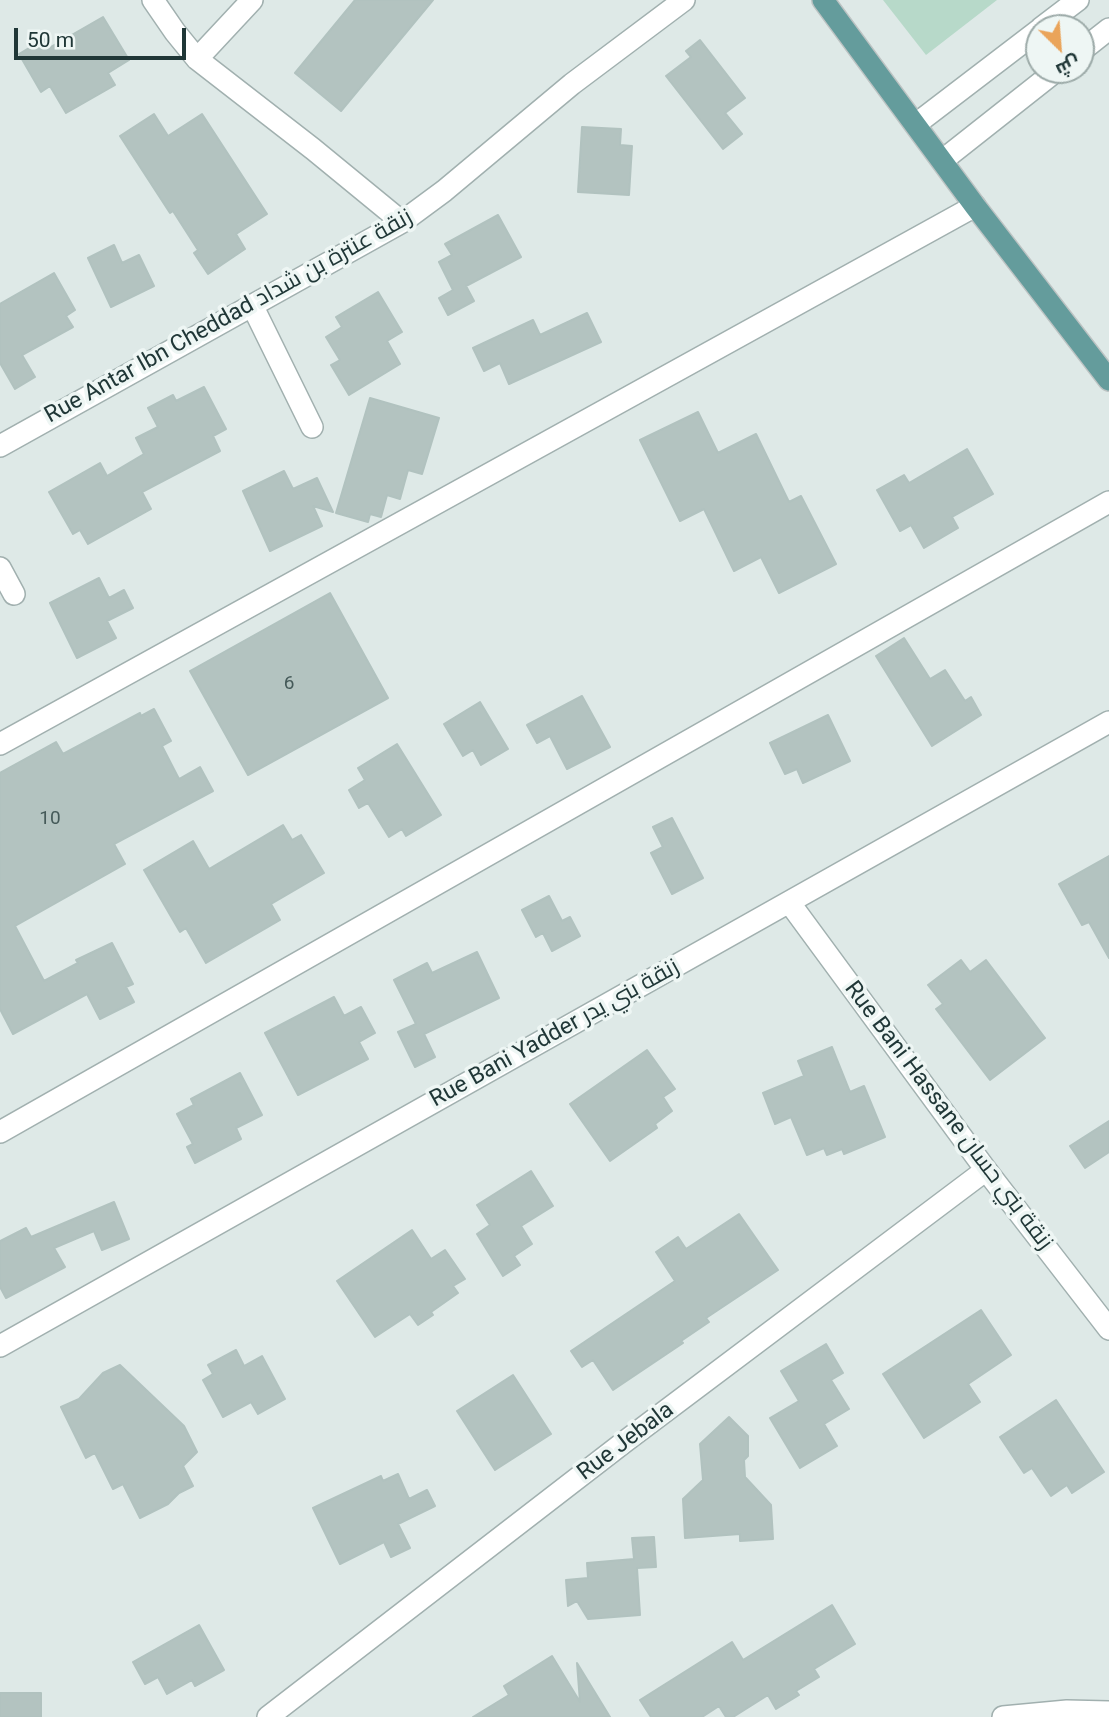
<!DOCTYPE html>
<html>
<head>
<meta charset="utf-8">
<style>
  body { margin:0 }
  #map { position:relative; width:1109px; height:1717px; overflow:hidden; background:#dee9e7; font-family:Roboto,Cairo,sans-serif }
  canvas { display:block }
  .north { position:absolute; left:1025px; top:14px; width:70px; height:70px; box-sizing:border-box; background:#eef6f4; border:2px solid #9caaa8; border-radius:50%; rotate:155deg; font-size:19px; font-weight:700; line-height:28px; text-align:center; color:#203737 }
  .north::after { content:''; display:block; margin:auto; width:24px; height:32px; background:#eaa45a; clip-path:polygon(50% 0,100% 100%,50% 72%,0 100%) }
  .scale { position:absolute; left:14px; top:28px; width:172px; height:32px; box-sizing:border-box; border:4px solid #203737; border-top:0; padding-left:9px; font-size:21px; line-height:24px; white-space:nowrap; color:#203737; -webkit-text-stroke:5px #eef6f4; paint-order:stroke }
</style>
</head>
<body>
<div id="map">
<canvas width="1109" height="1717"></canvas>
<div class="north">ش</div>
<div class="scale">50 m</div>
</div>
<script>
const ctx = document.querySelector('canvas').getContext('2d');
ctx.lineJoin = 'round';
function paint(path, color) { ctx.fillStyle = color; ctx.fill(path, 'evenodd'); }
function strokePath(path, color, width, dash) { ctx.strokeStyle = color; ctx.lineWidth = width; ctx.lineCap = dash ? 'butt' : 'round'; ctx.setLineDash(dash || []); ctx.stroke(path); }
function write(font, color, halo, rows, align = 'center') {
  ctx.font = font + ' Roboto,Cairo,sans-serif'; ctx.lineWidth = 7; ctx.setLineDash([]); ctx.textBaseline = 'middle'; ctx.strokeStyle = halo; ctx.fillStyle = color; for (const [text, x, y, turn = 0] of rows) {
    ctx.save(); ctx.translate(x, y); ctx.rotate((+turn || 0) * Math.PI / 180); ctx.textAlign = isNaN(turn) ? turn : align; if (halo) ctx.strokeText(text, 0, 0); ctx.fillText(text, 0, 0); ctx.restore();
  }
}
paint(new Path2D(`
  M 883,0 L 997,0 L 926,55 Z`), '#b7d9c9');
const building = new Path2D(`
  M 355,0 L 433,0 L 341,111 L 295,73 Z
  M 103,17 L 129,60 L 108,73 L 115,85 L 66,113 L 50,86 L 41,92 L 19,54 L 44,39 L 49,48 Z
  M 700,40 L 745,98 L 725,113 L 742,134 L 723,149 L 666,76 L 691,57 L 686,51 Z
  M 154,114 L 168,136 L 202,114 L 267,214 L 236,234 L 245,249 L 208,274 L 194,253 L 198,250 L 173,211 L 170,213 L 120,136 Z
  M 582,127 L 621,129 L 620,145 L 632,146 L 629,195 L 578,192 Z
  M 498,215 L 521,257 L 466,286 L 474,301 L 448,315 L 439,298 L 453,290 L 439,262 L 452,255 L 445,244 Z
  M 114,245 L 122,263 L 139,255 L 154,286 L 111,307 L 88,258 Z
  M 54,273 L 75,310 L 66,316 L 73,327 L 22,355 L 35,377 L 15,389 L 0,363 L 0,304 Z
  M 378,292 L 402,332 L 387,341 L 400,364 L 349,395 L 331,365 L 340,360 L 326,337 L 342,327 L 336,317 Z
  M 587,313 L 601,342 L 509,384 L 500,363 L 484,371 L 473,348 L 533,320 L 540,335 Z
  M 204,387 L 226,429 L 213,436 L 220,451 L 142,492 L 151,509 L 88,544 L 80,530 L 73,534 L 49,492 L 100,463 L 107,476 L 144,454 L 136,438 L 158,427 L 148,408 L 173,395 L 176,401 Z
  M 370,398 L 439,418 L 422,474 L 408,470 L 400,499 L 387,495 L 381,517 L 370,514 L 368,522 L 336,513 Z
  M 698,412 L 718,453 L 756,434 L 789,502 L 801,496 L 836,564 L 779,593 L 761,557 L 734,571 L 704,509 L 680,521 L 640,440 Z
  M 967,449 L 993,494 L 952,517 L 958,528 L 924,548 L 911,525 L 900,531 L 877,490 L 904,475 L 909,483 Z
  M 284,471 L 293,489 L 317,478 L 333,512 L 313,506 L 322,526 L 270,551 L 243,491 Z
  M 99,578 L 109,598 L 124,590 L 133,608 L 107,621 L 116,638 L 77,658 L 50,603 Z
  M 330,593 L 388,698 L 248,775 L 190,671 Z
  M 904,638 L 930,679 L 945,670 L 965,701 L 971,697 L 981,715 L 932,746 L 876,656 Z
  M 582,696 L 610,747 L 567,769 L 550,736 L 537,743 L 527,725 Z
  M 480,702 L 508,749 L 481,765 L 473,750 L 463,756 L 444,724 Z
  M 154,709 L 171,741 L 162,746 L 179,779 L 200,767 L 213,791 L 114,844 L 125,864 L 15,926 L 44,981 L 78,963 L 76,960 L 112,943 L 133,984 L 126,987 L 134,1002 L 100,1019 L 87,994 L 13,1034 L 0,1009 L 0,773 L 56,742 L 63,754 L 140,713 L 141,716 Z
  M 828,715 L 850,761 L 803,783 L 797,769 L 785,774 L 770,743 Z
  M 397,744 L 441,815 L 406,836 L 402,829 L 389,837 L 368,803 L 359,808 L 349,790 L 365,780 L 358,768 Z
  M 672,818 L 703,878 L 672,894 L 651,853 L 663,847 L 653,827 Z
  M 283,825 L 292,840 L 301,835 L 324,873 L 271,904 L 280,920 L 206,963 L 186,928 L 180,932 L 144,870 L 193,841 L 209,869 Z
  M 1109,856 L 1109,958 L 1089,922 L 1082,925 L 1059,884 Z
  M 549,896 L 562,921 L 570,917 L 580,936 L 552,951 L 543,933 L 536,937 L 522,910 Z
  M 477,952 L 499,998 L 424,1034 L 435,1057 L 415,1067 L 398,1032 L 416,1024 L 394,980 L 427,963 L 432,973 Z
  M 961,960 L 970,972 L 986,960 L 1045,1038 L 990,1080 L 936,1009 L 943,1004 L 928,985 Z
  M 334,997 L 344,1016 L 361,1007 L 375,1033 L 359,1042 L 368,1059 L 298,1095 L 265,1033 Z
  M 832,1047 L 850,1092 L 864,1086 L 885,1137 L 844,1154 L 842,1149 L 827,1155 L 824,1148 L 807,1155 L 791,1117 L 775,1124 L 763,1093 L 804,1076 L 798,1061 Z
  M 647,1050 L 675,1089 L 663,1097 L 672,1111 L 655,1124 L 657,1128 L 610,1161 L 570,1104 Z
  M 240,1073 L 262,1115 L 236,1128 L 241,1139 L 195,1163 L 187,1147 L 193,1144 L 177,1114 L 194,1105 L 191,1099 Z
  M 1109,1121 L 1109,1152 L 1085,1168 L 1070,1146 Z
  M 531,1171 L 553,1206 L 521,1226 L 532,1244 L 514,1256 L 520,1265 L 503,1276 L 477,1234 L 490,1225 L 477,1205 Z
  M 114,1202 L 129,1239 L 102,1250 L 94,1231 L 54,1248 L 65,1267 L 6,1298 L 0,1287 L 0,1241 L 26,1228 L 31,1237 Z
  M 739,1214 L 778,1270 L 706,1318 L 709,1322 L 681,1341 L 683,1343 L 613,1390 L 593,1360 L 582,1367 L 571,1351 L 675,1281 L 656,1252 L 678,1237 L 686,1249 Z
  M 412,1230 L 431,1259 L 445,1250 L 465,1279 L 453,1286 L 458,1293 L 431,1312 L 433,1315 L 418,1325 L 410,1314 L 375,1337 L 337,1281 Z
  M 981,1310 L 1011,1355 L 968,1384 L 980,1402 L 924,1438 L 883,1374 Z
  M 826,1344 L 843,1373 L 831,1380 L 849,1409 L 824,1424 L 837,1446 L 800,1468 L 770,1418 L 799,1401 L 781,1371 Z
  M 236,1350 L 244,1366 L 262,1356 L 285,1399 L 258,1414 L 251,1402 L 223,1417 L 203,1380 L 213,1374 L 208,1365 Z
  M 120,1365 L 184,1426 L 197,1452 L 183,1466 L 193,1486 L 179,1493 L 168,1504 L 140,1518 L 123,1484 L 113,1489 L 95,1453 L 86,1458 L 61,1407 L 79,1399 L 103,1373 Z
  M 513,1375 L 551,1434 L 495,1470 L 457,1411 Z
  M 1056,1400 L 1104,1472 L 1072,1493 L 1067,1485 L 1051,1496 L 1032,1468 L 1024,1473 L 1000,1437 Z
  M 729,1417 L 748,1436 L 748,1456 L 744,1460 L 745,1477 L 771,1505 L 773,1539 L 740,1541 L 740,1534 L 685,1538 L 683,1499 L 703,1480 L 700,1444 Z
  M 398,1474 L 409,1499 L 427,1490 L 435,1506 L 398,1524 L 410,1548 L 391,1557 L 384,1542 L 340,1564 L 313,1508 L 381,1476 L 383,1481 Z
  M 654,1537 L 656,1567 L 637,1568 L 640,1615 L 588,1619 L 577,1601 L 568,1606 L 566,1580 L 588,1578 L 587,1563 L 634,1559 L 632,1538 Z
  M 832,1605 L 855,1644 L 814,1669 L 819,1677 L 796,1691 L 799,1695 L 776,1709 L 768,1695 L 733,1717 L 726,1717 L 719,1706 L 702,1717 L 651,1717 L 640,1700 L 732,1642 L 743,1660 Z
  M 199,1625 L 224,1670 L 195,1686 L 192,1680 L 167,1694 L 158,1677 L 145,1684 L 133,1662 Z
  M 552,1656 L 580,1702 L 577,1663 L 610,1717 L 473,1717 L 509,1695 L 504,1686 Z
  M 0,1693 L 41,1693 L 41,1717 L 0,1717 Z`);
paint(building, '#b3c3c0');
strokePath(building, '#b1c2bf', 2);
const minor = new Path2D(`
  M 153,0 L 175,32 L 197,59 L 313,149 L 402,222
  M 1041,28 L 1078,0
  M 1081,51 L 1109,29
  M 197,59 L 252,0
  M 916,124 L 1039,30
  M 943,160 L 1057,70
  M 252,305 L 312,427
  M 0,446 L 402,222 L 444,191 L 572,84 L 684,0
  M 0,568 L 14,594
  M 0,744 L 975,206
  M 789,902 L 986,1170 L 1109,1329
  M 0,1132 L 1109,502
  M 0,1346 L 1109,722
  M 268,1717 L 623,1443 L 986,1170
  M 1003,1717 L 1067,1711 L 1109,1712`);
const major = new Path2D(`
  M 823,0 L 975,206 L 1109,380`);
strokePath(minor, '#a1b0af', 24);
strokePath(major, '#bcc3c3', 24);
strokePath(minor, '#fff', 21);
strokePath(major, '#649c9c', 21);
write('19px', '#455a59', null, [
  ["6",289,684],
  ["10",50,819]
]);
write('23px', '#203737', '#eef6f4', [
  ["Rue Antar Ibn Cheddad زنقة عنترة بن شداد",229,317,-29],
  ["Rue Bani Yadder زنقة بني يدر",555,1034,-29],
  ["Rue Bani Hassane زنقة بني حسان",948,1116,53],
  ["Rue Jebala",626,1442,-37]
]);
</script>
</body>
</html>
